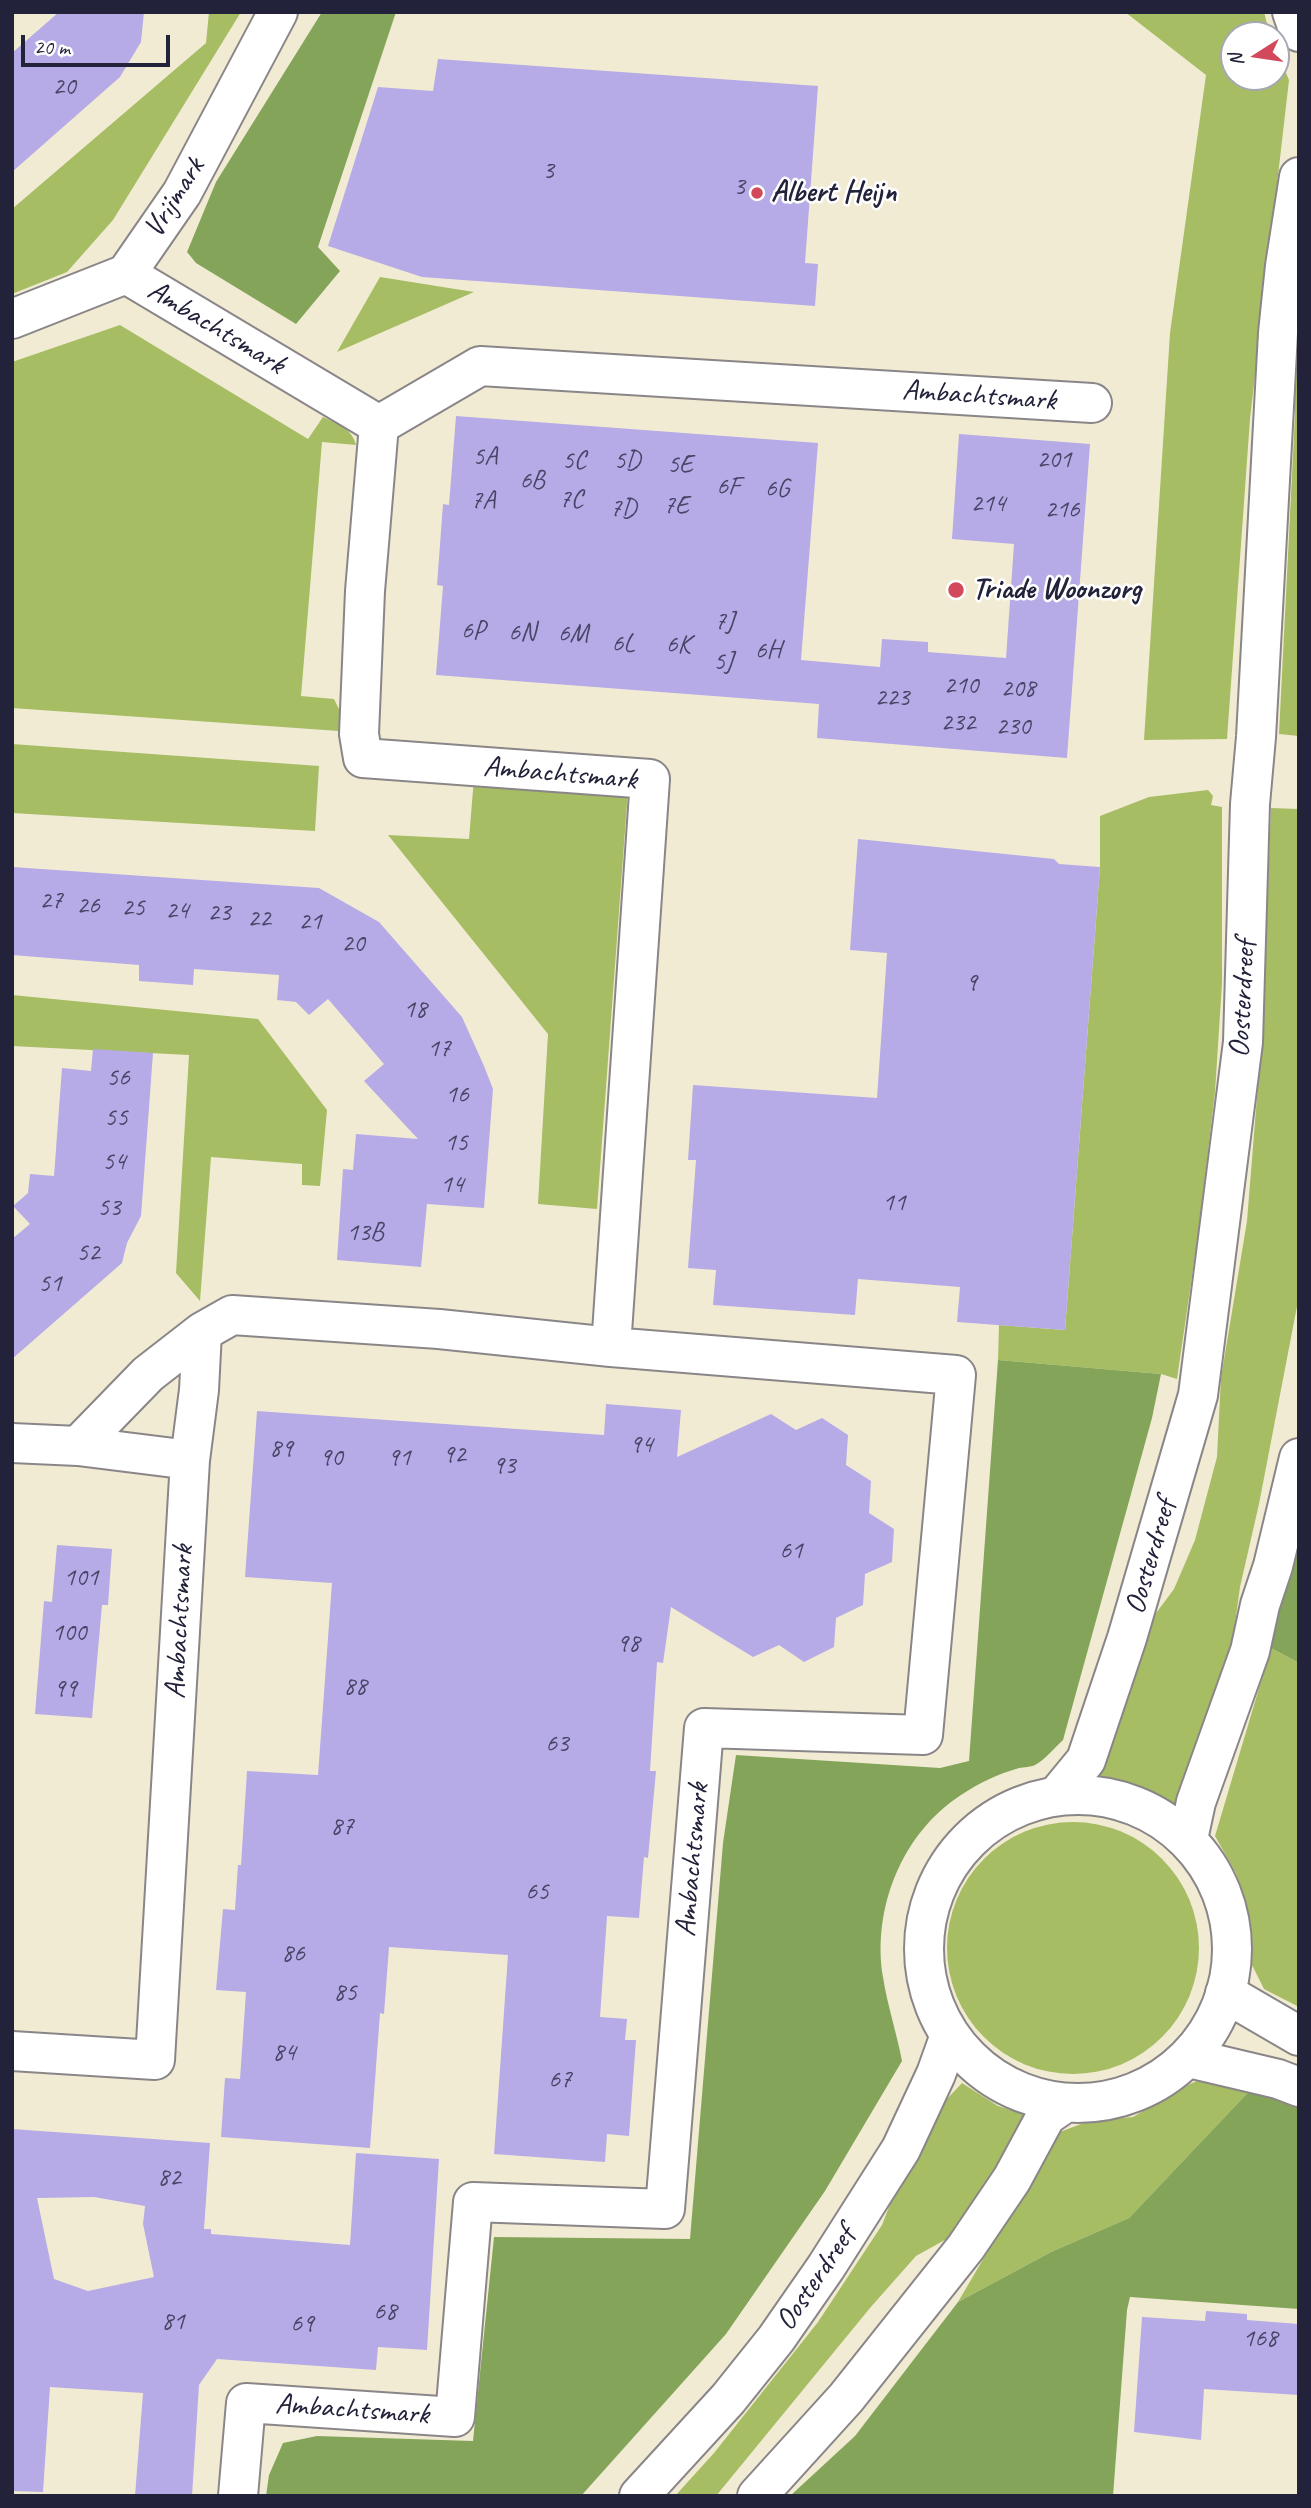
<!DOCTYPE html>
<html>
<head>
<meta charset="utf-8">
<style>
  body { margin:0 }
  #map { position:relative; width:1311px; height:2508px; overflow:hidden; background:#f2ebd4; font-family:Caveat,sans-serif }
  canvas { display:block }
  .frame { position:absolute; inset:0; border:14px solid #22223b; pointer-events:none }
  .north { position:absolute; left:1220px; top:21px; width:70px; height:70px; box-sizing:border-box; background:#fff; border:2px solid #a7a7b1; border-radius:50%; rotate:258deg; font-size:19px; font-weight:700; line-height:28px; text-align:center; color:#22223b }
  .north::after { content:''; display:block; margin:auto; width:24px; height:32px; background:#d1495b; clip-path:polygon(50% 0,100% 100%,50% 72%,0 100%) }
  .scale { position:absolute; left:21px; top:35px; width:149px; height:32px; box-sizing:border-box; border:4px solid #22223b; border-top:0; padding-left:9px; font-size:21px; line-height:24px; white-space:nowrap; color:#22223b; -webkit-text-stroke:5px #fff; paint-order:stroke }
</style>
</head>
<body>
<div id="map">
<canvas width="1311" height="2508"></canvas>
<div class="frame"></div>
<div class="north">N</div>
<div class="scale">20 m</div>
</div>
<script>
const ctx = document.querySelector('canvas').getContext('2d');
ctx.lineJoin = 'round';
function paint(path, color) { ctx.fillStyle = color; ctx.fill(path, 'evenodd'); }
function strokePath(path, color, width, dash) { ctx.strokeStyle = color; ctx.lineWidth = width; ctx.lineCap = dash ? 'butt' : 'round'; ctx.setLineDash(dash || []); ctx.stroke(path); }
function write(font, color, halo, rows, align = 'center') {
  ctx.font = font + ' Caveat,sans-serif'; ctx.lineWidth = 5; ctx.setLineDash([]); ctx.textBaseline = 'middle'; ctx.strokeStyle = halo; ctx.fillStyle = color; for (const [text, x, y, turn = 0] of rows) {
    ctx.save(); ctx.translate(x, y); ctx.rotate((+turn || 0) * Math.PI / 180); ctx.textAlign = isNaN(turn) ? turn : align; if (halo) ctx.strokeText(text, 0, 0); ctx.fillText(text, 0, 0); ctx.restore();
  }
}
paint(new Path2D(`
  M 209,12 L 241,12 L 113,220 L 67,272 L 12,294 L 12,209 L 206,43 Z
  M 1125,12 L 1264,12 L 1270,35 L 1234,35 L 1234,77 L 1276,77 L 1276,49 L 1289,80 L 1250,419 L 1227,739 L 1144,740 L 1170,333 L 1206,75 Z
  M 1299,240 L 1299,736 L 1279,734 L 1295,415 L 1295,264 Z
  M 380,277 L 474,292 L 337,352 Z
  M 120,325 L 308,439 L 323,417 C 337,424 352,428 356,445 L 322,442 L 301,696 L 334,699 L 340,711 L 339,731 L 12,708 L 12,362 Z
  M 12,744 L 319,766 L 315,831 L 12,813 Z
  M 474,778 L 628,790 L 597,1209 L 538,1204 L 548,1034 L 388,835 L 469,839 Z
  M 1208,790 L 1213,796 L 1211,805 L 1222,807 L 1222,983 L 1215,1092 L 1199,1228 L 1177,1379 L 1161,1374 L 998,1360 L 999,1325 L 1065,1330 L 1100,867 L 1100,816 L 1149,797 Z
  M 1271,808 L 1299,809 L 1299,1296 L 1259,1504 L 1240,1587 L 1230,1661 L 1173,1818 C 1147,1799 1123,1788 1091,1783 L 1139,1636 L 1174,1589 L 1195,1540 L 1217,1457 L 1221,1378 L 1247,1221 L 1262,1035 Z
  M 12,995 L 258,1019 L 327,1110 L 320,1186 L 302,1185 L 302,1164 L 211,1157 L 200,1301 L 176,1273 L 189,1055 L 12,1046 Z
  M 1271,1648 L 1299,1663 L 1299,2007 L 1264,1989 L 1251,1963 L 1251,1925 L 1245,1898 L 1236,1873 L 1215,1836 Z
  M947 1948a126 126 0 1 1 252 0a126 126 0 1 1-252 0Z
  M 1220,2071 L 1256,2084 L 1129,2218 L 1051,2252 L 958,2302 L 1057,2133 L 1089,2121 L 1133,2117 L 1190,2084 Z
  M 962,2083 L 998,2106 L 1029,2116 L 952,2236 L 916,2256 L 870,2308 L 716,2496 L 675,2496 L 714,2453 L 818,2322 L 882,2225 L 905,2166 L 946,2100 Z`), '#a6bd63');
paint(new Path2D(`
  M 322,12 L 396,12 L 318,247 L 340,271 L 296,324 L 196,263 L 187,252 L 216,182 Z
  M 998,1360 L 1161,1374 L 1152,1418 L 1063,1740 C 1055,1747 1045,1760 1035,1765 C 1031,1767 1024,1767 1019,1768 C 998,1774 979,1783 961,1795 C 902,1833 872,1909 883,1977 C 887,2004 897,2034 902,2061 L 825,2191 L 726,2334 L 581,2496 L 266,2496 L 269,2475 L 283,2443 L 317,2436 L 473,2441 L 494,2237 L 690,2239 L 723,1843 L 736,1755 L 940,1768 L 969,1761 Z
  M 1299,1522 L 1299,1663 L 1271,1648 Z
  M 1256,2084 L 1299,2098 L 1299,2309 L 1130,2297 L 1127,2310 L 1113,2496 L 790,2496 L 855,2436 L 958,2302 L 1051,2252 L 1129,2218 Z`), '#84a459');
paint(new Path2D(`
  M 59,12 L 144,12 L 141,42 L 120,77 L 12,172 L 12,53 Z
  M 438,59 L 818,86 L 805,263 L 818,264 L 815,306 L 422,277 L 328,246 L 378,87 L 433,91 Z
  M 456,416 L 818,443 L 801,660 L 880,667 L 882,639 L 928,642 L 928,652 L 1006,658 L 1014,544 L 952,539 L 959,434 L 1090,444 L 1067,758 L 817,738 L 819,704 L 436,675 L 443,586 L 437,585 L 443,504 L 449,505 Z
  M 858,839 L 1054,859 L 1059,864 L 1100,867 L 1065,1330 L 957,1322 L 960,1287 L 858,1279 L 855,1315 L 713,1305 L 716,1270 L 688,1268 L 696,1160 L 688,1160 L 693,1085 L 877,1098 L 887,953 L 850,950 Z
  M 12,867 L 319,888 L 379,922 L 462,1017 L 484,1066 L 493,1089 L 484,1208 L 427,1204 L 421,1267 L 337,1260 L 343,1169 L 353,1170 L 356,1134 L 418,1139 L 364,1081 L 384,1064 L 328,999 L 309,1015 L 296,1002 L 277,1000 L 279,975 L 194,969 L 193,985 L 139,981 L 139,965 L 12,955 Z
  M 93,1049 L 153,1053 L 141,1216 L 127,1243 L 122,1263 L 12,1359 L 12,1239 L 30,1224 L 13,1206 L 28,1193 L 30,1174 L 54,1176 L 62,1068 L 91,1071 Z
  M 606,1404 L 681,1410 L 677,1457 L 771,1414 L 796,1430 L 822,1418 L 848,1435 L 846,1465 L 871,1481 L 869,1513 L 894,1529 L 892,1562 L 865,1574 L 863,1605 L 836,1618 L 834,1647 L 804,1662 L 779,1645 L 753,1657 L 671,1607 L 663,1663 L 657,1662 L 650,1771 L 656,1771 L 648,1858 L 644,1857 L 639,1918 L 607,1916 L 600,2017 L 627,2019 L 625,2040 L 636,2040 L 629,2136 L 607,2134 L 605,2162 L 494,2154 L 508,1955 L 389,1947 L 384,2014 L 380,2013 L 370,2148 L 221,2137 L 225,2078 L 240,2079 L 246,1992 L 216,1990 L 223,1909 L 235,1910 L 238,1865 L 241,1865 L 247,1771 L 318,1775 L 332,1583 L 245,1577 L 257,1411 L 604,1435 Z
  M 57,1545 L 112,1549 L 108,1605 L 102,1605 L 92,1718 L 35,1714 L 44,1601 L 52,1602 Z
  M 12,2129 L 210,2143 L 204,2229 L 211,2229 L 211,2234 L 350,2245 L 356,2153 L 439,2159 L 427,2350 L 378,2347 L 376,2370 L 217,2359 L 199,2385 L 192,2496 L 135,2496 L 143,2393 L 50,2387 L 43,2492 L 12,2491 ZM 94,2197 L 145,2206 L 143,2224 L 154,2277 L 88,2291 L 54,2279 L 37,2198 Z
  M 1206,2311 L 1247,2314 L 1247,2320 L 1299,2324 L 1299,2395 L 1204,2389 L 1201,2440 L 1134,2432 L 1142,2317 L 1205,2321 Z`), '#b6abe6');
const minor = new Path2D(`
  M 126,274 L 379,425 L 365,591 L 359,734 L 363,758 L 650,779 L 611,1347
  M 12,319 L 126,274 L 182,193 L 278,12
  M 379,425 L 480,366 L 1092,403
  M 12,1443 L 78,1446 L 190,1460
  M 78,1446 L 148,1374 L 202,1332
  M 1225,1993 L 1299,2036
  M 12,2051 L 155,2060 L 190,1460 L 199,1390 L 202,1332 L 232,1315 L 439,1329 L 611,1347 L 956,1375 L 923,1735 L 704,1728 L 665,2209 L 473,2202 L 455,2417 L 246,2403 L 238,2496
  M 1189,2058 L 1278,2079 L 1299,2087`);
const major = new Path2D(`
  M 1292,12 L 1299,32
  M 1058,1794 L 1086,1760 L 1127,1638 L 1198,1395 L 1243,1042 L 1250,804 L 1256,737 L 1278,333 L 1285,266 L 1299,177
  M924 1949a154 154 0 1 1 308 0a154 154 0 1 1-308 0Z
  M 1188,1839 L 1196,1802 L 1250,1651 L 1260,1605 L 1273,1566 L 1299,1458
  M 639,2496 L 728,2399 L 776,2339 L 826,2267 L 901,2149 L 936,2074 L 950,2035
  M 757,2496 L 846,2398 L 966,2247 L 1012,2179 L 1046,2116 L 1065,2103`);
strokePath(minor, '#8a8688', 42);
strokePath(major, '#8a8688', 42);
strokePath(minor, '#fff', 38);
strokePath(major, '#fff', 38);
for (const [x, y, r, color] of [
  [757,193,7,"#d1495b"],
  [956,590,9,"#d1495b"]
]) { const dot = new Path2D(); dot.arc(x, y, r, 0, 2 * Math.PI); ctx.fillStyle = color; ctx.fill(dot); strokePath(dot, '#fff', 2.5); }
write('26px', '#474466', null, [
  ["20",64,87],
  ["3",548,171],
  ["3",739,187],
  ["5A",485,457],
  ["201",1054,460],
  ["5C",574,461],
  ["5D",627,461],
  ["5E",680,465],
  ["6B",532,481],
  ["6F",728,487],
  ["6G",777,489],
  ["7C",571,500],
  ["7A",483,501],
  ["214",988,504],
  ["7E",676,506],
  ["7D",623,509],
  ["216",1062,510],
  ["7J",724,622],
  ["6P",473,631],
  ["6N",522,633],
  ["6M",573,634],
  ["6L",623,644],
  ["6K",678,645],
  ["6H",768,651],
  ["5J",723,662],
  ["210",961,686],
  ["208",1018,689],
  ["223",892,698],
  ["232",958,723],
  ["230",1013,727],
  ["27",51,901],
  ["26",88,906],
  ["25",133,908],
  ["24",177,911],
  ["23",219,913],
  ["22",259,919],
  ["21",310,922],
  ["20",353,944],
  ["9",971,983],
  ["18",415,1010],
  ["17",439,1049],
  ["56",118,1078],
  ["16",457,1095],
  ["55",116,1118],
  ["15",456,1143],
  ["54",114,1162],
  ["14",452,1185],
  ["11",894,1203],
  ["53",109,1208],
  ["13B",365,1233],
  ["52",88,1253],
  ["51",50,1284],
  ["94",641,1445],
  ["89",281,1449],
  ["92",454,1455],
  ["90",331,1458],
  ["91",399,1458],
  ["93",504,1466],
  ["61",791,1551],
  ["101",81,1578],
  ["100",69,1633],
  ["98",628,1644],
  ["88",355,1687],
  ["99",65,1689],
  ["63",557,1744],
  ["87",342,1827],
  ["65",537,1892],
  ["86",293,1954],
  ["85",345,1993],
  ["84",284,2053],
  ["67",560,2080],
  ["82",169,2178],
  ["68",385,2312],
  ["81",173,2322],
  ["69",302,2324],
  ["168",1260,2339]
]);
write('bold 30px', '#22223b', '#fff', [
  ["Albert Heijn",771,193],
  ["Triade Woonzorg",972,590]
], 'left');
write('30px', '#22223b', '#fff', [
  ["Vrijmark",175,198,-58],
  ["Ambachtsmark",216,328,31],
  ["Ambachtsmark",979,396,4],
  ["Ambachtsmark",560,774,5],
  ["Oosterdreef",1243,999,-87],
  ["Oosterdreef",1151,1557,-74],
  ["Ambachtsmark",180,1622,-87],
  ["Ambachtsmark",693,1860,-85],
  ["Oosterdreef",816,2279,-56],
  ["Ambachtsmark",352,2410,4]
]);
</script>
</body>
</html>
